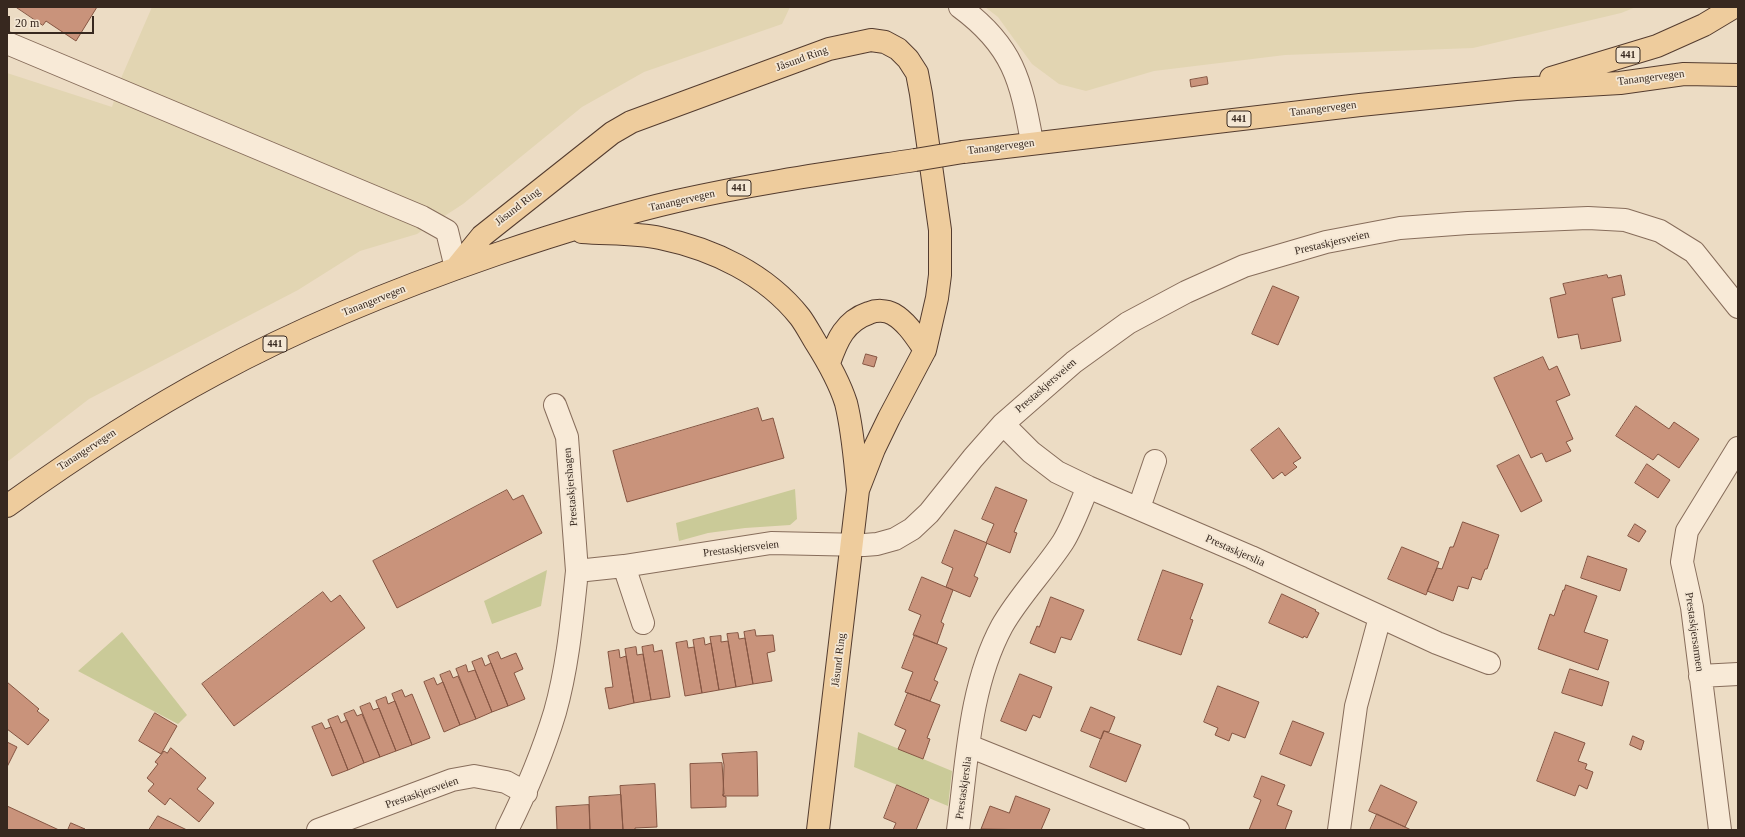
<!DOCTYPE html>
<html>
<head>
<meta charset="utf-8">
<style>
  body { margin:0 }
  #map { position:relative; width:1745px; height:837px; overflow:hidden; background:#ecdcc4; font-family:Georgia,serif }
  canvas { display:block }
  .frame { position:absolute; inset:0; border:8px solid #37281f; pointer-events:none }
  .scale { position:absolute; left:8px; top:16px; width:86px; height:18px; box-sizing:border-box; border:2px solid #37281f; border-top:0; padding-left:5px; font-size:12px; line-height:14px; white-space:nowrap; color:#37281f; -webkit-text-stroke:3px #f4e7d4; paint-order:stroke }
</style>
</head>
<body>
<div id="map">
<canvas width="1745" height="837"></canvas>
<div class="frame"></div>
<div class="scale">20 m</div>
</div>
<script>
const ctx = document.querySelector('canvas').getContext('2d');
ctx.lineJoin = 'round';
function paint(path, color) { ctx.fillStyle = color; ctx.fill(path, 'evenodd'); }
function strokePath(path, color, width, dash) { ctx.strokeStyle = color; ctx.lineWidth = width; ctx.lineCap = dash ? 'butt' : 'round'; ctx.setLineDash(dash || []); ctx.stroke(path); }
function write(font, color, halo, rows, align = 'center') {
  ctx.font = font + ' Georgia,serif'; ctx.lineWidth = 3.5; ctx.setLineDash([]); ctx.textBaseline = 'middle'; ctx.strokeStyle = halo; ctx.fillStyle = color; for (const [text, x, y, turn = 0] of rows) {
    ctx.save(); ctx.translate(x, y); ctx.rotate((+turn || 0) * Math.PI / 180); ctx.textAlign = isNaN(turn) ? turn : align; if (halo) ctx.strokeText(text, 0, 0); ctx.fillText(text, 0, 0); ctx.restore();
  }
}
paint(new Path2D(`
  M 152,7 L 790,7 L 782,24 L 644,72 L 582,107 L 463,204 L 417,234 L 360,251 L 298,290 L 89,399 L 7,462 L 7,73 L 112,107 L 122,76 Z
  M 985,7 L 1636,7 L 1621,13 L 1473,48 L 1285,55 L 1154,71 L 1086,91 L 1059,84 L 1032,64 L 998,17 Z`), '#e2d5b2');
paint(new Path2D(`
  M 795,489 L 797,519 L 790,525 L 745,528 L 708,533 L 679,541 L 676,523 Z
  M 547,570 L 541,606 L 492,624 L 484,601 Z
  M 122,632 L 187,715 L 178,724 L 78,671 Z
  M 858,732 L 952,771 L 948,806 L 854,767 Z`), '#caca98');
const building = new Path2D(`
  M 16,7 L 97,7 L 76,41 L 46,21 L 43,25 Z
  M 1207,77 L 1208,84 L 1191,87 L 1190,80 Z
  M 1607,275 L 1608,278 L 1621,275 L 1625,295 L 1612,298 L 1621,341 L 1581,349 L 1578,334 L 1558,338 L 1550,298 L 1566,294 L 1563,284 Z
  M 1273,286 L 1299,297 L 1278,345 L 1252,334 Z
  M 866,354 L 877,357 L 874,367 L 863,364 Z
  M 1543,357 L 1549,370 L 1557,366 L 1570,395 L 1556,401 L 1573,439 L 1566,442 L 1571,451 L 1546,462 L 1542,453 L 1531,458 L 1494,378 Z
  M 1636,406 L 1669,429 L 1674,422 L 1699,439 L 1679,468 L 1658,454 L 1653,460 L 1616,436 Z
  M 758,408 L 762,421 L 773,418 L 784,458 L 627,502 L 613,451 Z
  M 1279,428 L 1301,458 L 1293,463 L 1297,467 L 1285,476 L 1282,472 L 1273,479 L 1251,450 Z
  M 1519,455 L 1542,501 L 1521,512 L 1497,466 Z
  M 1647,464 L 1670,480 L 1658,498 L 1635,483 Z
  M 996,487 L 1027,500 L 1014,532 L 1017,533 L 1010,553 L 986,543 L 994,524 L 982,519 Z
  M 507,490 L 513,500 L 523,495 L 542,533 L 397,608 L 373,561 Z
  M 1463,522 L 1499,535 L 1487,569 L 1485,569 L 1481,580 L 1472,577 L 1468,589 L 1458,586 L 1453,601 L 1427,591 L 1437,568 L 1442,569 L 1450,547 L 1453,547 Z
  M 1635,524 L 1646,531 L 1639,542 L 1628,536 Z
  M 955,530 L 987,543 L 974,576 L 978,578 L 970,597 L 946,587 L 953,568 L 942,563 Z
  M 1402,547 L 1439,562 L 1426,595 L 1388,579 Z
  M 1588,556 L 1627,569 L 1620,591 L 1581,578 Z
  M 1163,570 L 1203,584 L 1190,619 L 1193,620 L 1181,655 L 1138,640 Z
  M 922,577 L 953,590 L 941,622 L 944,624 L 937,644 L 913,635 L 921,615 L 909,610 Z
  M 1566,585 L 1597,596 L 1584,632 L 1608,640 L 1598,670 L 1538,649 L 1550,614 L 1554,616 L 1563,590 L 1564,590 Z
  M 323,592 L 331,602 L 340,595 L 365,628 L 234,726 L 202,684 Z
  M 1282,594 L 1316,610 L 1315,611 L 1319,613 L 1307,638 L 1304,636 L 1303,638 L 1269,623 Z
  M 1051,597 L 1084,610 L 1071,640 L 1061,637 L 1055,653 L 1030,643 L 1037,626 L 1039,627 Z
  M 755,630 L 756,636 L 773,635 L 775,651 L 767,653 L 772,681 L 753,684 L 744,632 Z
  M 738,633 L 739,639 L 745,638 L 753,684 L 736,687 L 727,634 Z
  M 915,635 L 947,648 L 934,680 L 938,682 L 930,701 L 905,692 L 913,672 L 902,668 Z
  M 721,636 L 721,642 L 728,641 L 736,687 L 719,690 L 710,637 Z
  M 704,638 L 705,645 L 711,643 L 719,690 L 702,693 L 693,640 Z
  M 687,641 L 688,648 L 694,647 L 702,693 L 685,696 L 676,643 Z
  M 653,645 L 654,652 L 662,650 L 670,697 L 651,700 L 642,647 Z
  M 636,647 L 637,655 L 643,654 L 651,700 L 634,703 L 625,649 Z
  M 619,650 L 620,658 L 626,656 L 634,703 L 609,709 L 605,688 L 613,687 L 608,652 Z
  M 498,652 L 501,659 L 516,653 L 523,669 L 514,673 L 525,699 L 508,706 L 488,656 Z
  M 482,658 L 485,666 L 491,663 L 508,706 L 492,712 L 472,662 Z
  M 466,665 L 468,672 L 475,670 L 492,712 L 476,719 L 456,669 Z
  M 1570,669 L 1609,682 L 1602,706 L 1562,693 Z
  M 450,671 L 453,678 L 458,676 L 476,719 L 460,725 L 440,675 Z
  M 1020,674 L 1052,687 L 1040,718 L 1033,715 L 1026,731 L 1001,721 Z
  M 434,678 L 437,685 L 443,682 L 460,725 L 444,732 L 424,682 Z
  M 7,682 L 39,709 L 37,711 L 49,720 L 28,745 L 7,729 Z
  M 1218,686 L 1259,702 L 1245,738 L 1232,733 L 1229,741 L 1215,735 L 1218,728 L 1204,722 Z
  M 402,690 L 405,697 L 412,694 L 430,738 L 412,745 L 392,694 Z
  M 908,693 L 940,705 L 927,738 L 930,739 L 923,759 L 898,749 L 906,730 L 895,725 Z
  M 386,697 L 388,704 L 395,701 L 412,745 L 396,751 L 376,701 Z
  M 370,703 L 373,710 L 379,708 L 396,751 L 380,757 L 360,707 Z
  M 1091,707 L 1115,717 L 1109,732 L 1104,731 L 1101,739 L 1081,731 Z
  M 354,710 L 357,716 L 362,714 L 380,757 L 364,763 L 344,714 Z
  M 155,713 L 177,726 L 161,754 L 139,741 Z
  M 338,716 L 341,723 L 347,720 L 364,763 L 348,770 L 328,720 Z
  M 1293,721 L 1324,733 L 1311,766 L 1280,754 Z
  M 322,723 L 325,729 L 331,727 L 348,770 L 332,776 L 312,727 Z
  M 1104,731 L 1141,745 L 1126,782 L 1090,767 Z
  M 1555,732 L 1585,743 L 1578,761 L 1587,764 L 1585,769 L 1593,772 L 1587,789 L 1579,785 L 1575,796 L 1537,781 Z
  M 1633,736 L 1644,741 L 1641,750 L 1630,745 Z
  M 7,742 L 17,747 L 7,767 Z
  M 171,748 L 206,778 L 197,789 L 214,803 L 199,822 L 170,798 L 165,805 L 148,791 L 154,784 L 147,778 L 158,764 L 155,762 L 164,751 L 167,753 Z
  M 757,752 L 758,796 L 723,796 L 724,765 L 722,754 Z
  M 722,763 L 724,794 L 723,794 L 723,796 L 726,797 L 726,807 L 691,808 L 690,764 Z
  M 1262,776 L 1285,785 L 1277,805 L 1292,811 L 1285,830 L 1249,830 L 1261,800 L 1254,797 Z
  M 655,784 L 657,827 L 635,828 L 635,830 L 623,830 L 620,786 Z
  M 897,785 L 929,799 L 916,830 L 893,830 L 896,823 L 884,818 Z
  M 1381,785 L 1417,802 L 1405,827 L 1369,811 Z
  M 621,795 L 623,830 L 590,830 L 589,797 Z
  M 1016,796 L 1050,809 L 1041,830 L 981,829 L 990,806 L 1009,813 Z
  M 589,805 L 590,830 L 557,830 L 556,807 Z
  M 7,806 L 59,830 L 7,830 Z
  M 1377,814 L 1405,827 L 1411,830 L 1370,830 Z
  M 158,816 L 187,830 L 149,830 Z
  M 71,823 L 85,829 L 68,830 Z`);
paint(building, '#c9937b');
strokePath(building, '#855542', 1);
const minor = new Path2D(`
  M 960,7 C 1013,46 1021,80 1032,142
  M 7,43 L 422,217 L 447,231 L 456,268
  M 555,405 L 567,437 L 577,571
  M 1003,424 L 1031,452 L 1057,472 L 1088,487 L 1251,557 L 1437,643 L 1489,663
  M 1139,508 L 1155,461
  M 624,566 L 643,623
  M 1700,676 L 1738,674
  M 969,746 L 1178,830
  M 318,830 L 452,780 L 474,776 L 506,782 L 526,793
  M 507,830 C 526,792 543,752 555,712 C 568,666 572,618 577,571 L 624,566 L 771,543 L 864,545 L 877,544 L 895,539 L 912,529 L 929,513 L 973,458 L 1003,424 L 1074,362 L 1128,323 L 1186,292 L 1244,266 L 1326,242 L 1400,228 L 1468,223 L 1588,218 L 1625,220 L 1660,231 L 1694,252 L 1738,307
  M 958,830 C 967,763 969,687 1002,626 C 1019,596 1044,571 1063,542 C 1073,526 1080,505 1088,487
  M 1339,830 L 1356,706 L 1380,617
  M 1720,830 L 1692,607 L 1682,562 L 1687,531 L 1738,448`);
const major = new Path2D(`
  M 1551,78 L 1657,46 L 1704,25 L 1734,7
  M 963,152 L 1360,105 L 1516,89 L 1620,83 L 1684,74 L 1738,75
  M 582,232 C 607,234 636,233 660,238 C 713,249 766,274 800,317 C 806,325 811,335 816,343 C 828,362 839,381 846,403 C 853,431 855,461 858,490 L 818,830
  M 456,268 L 482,236 L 612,133 L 631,122 L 829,49 L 871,40 L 885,42 L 898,49 L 908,59 L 917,73 L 921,94 L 940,230 L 940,275 L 937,298 L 925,350 L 889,418 L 874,449 L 858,490
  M 829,363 C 837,340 845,321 869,313 C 876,310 886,310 893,314 C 907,322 916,337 925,350
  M 7,506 C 74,458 142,413 215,374 C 305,325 401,287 497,254 C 556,234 616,215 677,201 C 756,183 836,172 915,160`);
strokePath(minor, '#876d5b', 24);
strokePath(major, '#543c2f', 24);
strokePath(minor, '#f8ead7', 22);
strokePath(major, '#eecc9d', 22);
const majorBridge = new Path2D(`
  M 915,160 L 963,152`);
strokePath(majorBridge, '#543c2f', 24, []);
strokePath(majorBridge, '#eecc9d', 22);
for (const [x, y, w] of [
  [1628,55,24],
  [1239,119,24],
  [739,188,24],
  [275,344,24]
]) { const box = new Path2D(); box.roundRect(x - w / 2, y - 8, w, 16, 3); ctx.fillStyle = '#f4e7d4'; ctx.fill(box); strokePath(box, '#37281f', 1); }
write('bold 10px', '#37281f', null, [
  ["441",1628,55],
  ["441",1239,119],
  ["441",739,188],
  ["441",275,344]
]);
write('11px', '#37281f', '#f4e7d4', [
  ["Jåsund Ring",802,59,-20],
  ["Tanangervegen",1651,78,-7],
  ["Tanangervegen",1323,109,-7],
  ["Tanangervegen",1001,147,-7],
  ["Tanangervegen",682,201,-13],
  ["Jåsund Ring",518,207,-38],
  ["Prestaskjersveien",1332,243,-13],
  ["Tanangervegen",374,301,-22],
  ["Prestaskjersveien",1046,386,-41],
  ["Tanangervegen",87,450,-33],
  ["Prestaskjershagen",571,487,-95],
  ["Prestaskjersveien",741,549,-7],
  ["Prestaskjerslia",1235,551,24],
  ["Prestaskjersarmen",1694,632,82],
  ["Jåsund Ring",839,660,-83],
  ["Prestaskjerslia",964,788,-82],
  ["Prestaskjersveien",422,793,-19]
]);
</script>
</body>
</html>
